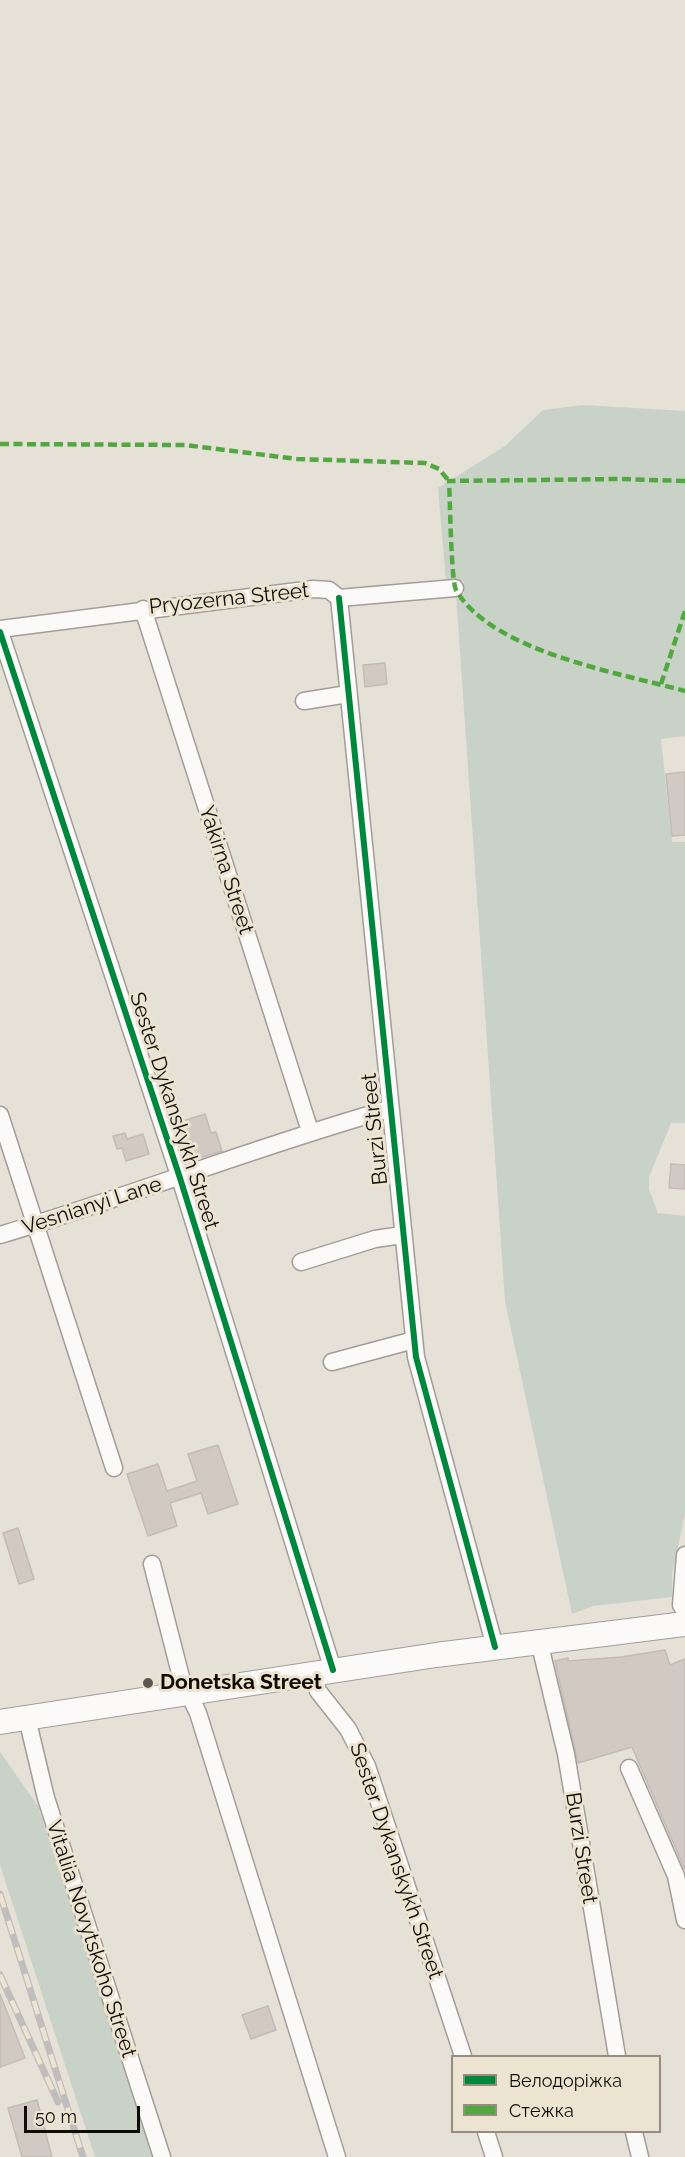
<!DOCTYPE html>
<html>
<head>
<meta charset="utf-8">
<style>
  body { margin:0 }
  #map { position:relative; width:685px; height:2157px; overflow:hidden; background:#e6e1d7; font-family:Raleway,sans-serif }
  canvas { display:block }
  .legend { position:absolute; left:451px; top:2055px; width:210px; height:78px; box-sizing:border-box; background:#ece3d1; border:2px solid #948d80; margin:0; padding:8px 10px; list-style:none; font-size:18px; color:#100d07 }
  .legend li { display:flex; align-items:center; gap:12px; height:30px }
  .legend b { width:30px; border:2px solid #948d80 }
  .scale { position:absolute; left:24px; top:2106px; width:116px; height:27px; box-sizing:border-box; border:3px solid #100d07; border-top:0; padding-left:8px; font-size:18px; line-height:21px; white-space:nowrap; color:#100d07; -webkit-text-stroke:4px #ece3d1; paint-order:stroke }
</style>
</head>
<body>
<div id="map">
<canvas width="685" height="2157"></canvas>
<ul class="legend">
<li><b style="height:8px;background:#00873e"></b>Велодоріжка</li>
<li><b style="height:8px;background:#51a841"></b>Стежка</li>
</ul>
<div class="scale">50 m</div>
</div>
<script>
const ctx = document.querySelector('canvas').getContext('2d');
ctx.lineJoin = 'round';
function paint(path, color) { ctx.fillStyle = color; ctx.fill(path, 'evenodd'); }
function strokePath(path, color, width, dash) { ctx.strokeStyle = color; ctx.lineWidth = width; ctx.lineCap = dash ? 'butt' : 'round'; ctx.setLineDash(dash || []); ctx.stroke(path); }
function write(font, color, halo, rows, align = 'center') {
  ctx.font = font + ' Raleway,sans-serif'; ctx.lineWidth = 6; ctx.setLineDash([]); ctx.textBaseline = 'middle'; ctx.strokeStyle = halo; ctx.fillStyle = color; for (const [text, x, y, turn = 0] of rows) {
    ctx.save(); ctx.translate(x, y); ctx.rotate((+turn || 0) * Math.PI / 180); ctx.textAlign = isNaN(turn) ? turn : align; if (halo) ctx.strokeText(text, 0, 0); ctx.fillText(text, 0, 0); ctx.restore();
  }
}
paint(new Path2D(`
  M 583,405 L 685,411 L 685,736 L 661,739 L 672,842 L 685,842 L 685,1123 L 671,1123 L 649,1177 L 649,1189 L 658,1213 L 685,1216 L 685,1514 L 672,1574 L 672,1597 L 593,1606 L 572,1614 L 505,1301 L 456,594 L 464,593 L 464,581 L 446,582 L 438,488 L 505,446 L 543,410 Z
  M 0,1752 L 38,1806 L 154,2157 L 95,2157 L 0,1865 Z`), '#c8d2c6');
const building = new Path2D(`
  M 385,663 L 387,684 L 365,687 L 363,665 Z
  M 685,772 L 685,835 L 672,836 L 666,774 Z
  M 205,1114 L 211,1133 L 216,1132 L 222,1151 L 186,1162 L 180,1143 L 185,1142 L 181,1129 L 188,1126 L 186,1120 Z
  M 125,1133 L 127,1139 L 143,1134 L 149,1154 L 126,1161 L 122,1148 L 117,1149 L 113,1136 Z
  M 671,1164 L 685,1165 L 685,1189 L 669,1188 Z
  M 218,1445 L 238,1504 L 208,1514 L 201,1493 L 170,1503 L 177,1526 L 148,1536 L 127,1474 L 158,1464 L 167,1491 L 197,1481 L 188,1454 Z
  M 18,1528 L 34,1579 L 19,1584 L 3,1533 Z
  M 665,1650 L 670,1665 L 685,1659 L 685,1870 L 632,1747 L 578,1763 L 555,1661 L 568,1658 L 568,1661 L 621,1657 Z
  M 0,1994 L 25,2058 L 0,2067 Z
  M 268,2006 L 276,2030 L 251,2039 L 242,2015 Z
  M 37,2100 L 52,2157 L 22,2157 L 8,2108 Z`);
paint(building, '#d2c9c2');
strokePath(building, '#c2bcb6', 1.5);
const minor = new Path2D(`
  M 339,598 L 416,1357 L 495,1647
  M 143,609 L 310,1131
  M 0,629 L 313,589 L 329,590 L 339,598 L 455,588
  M 0,632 L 180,1178 L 333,1670
  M 304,701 L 348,694
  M 0,1115 L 114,1468
  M 0,1235 C 131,1196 258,1146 389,1109
  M 301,1262 L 375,1239 L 402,1235
  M 332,1362 L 414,1340
  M 685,1555 L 681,1605 L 685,1611
  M 152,1564 L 181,1677 L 198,1713 L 337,2157
  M 539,1641 L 566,1754 L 617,2056
  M 313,1673 L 318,1691 L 348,1729 L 367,1766 L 463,2056
  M 27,1718 L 46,1798 L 162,2157
  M 629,1768 L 676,1876 L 685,1920
  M 486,2132 L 494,2157
  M 634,2132 L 640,2157`);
const secondary = new Path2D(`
  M 0,1722 L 436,1655 L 685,1624`);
strokePath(minor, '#a29e97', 19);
strokePath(secondary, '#a29e97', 26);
strokePath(minor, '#fbfaf9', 16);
strokePath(secondary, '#fbfaf9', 24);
const rail = new Path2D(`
  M 0,1894 L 83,2157
  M 0,1975 L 58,2102`);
strokePath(rail, '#c0bebc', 7);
strokePath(rail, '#ece3d1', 4.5, [14]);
strokePath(new Path2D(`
  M 0,444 L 185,445 L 297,459 L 425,463 L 439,469 L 449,481
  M 685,481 L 619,479 L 449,481 C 450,497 451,581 456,590 C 492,652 620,673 685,691
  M 661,684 L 685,611`), '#51a841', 4.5, [9, 4.5]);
strokePath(new Path2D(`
  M 339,598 L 416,1357 L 495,1647
  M 0,632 L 180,1178 L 333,1670`), '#00873e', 6);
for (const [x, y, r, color] of [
  [148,1683,6,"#5b5750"]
]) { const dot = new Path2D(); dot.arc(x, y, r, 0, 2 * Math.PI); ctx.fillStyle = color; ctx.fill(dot); strokePath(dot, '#ece3d1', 2); }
write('21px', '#100d07', '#ece3d1', [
  ["Pryozerna Street",229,599,-6],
  ["Yakirna Street",226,870,72],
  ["Sester Dykanskykh Street",174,1111,72],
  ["Burzi Street",375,1129,-96],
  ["Vesnianyi Lane",92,1206,-18],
  ["Burzi Street",581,1848,81],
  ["Sester Dykanskykh Street",396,1861,71],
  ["Vitaliia Novytskoho Street",91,1939,72]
]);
write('bold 21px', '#100d07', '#ece3d1', [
  ["Donetska Street",160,1683]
], 'left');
</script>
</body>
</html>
